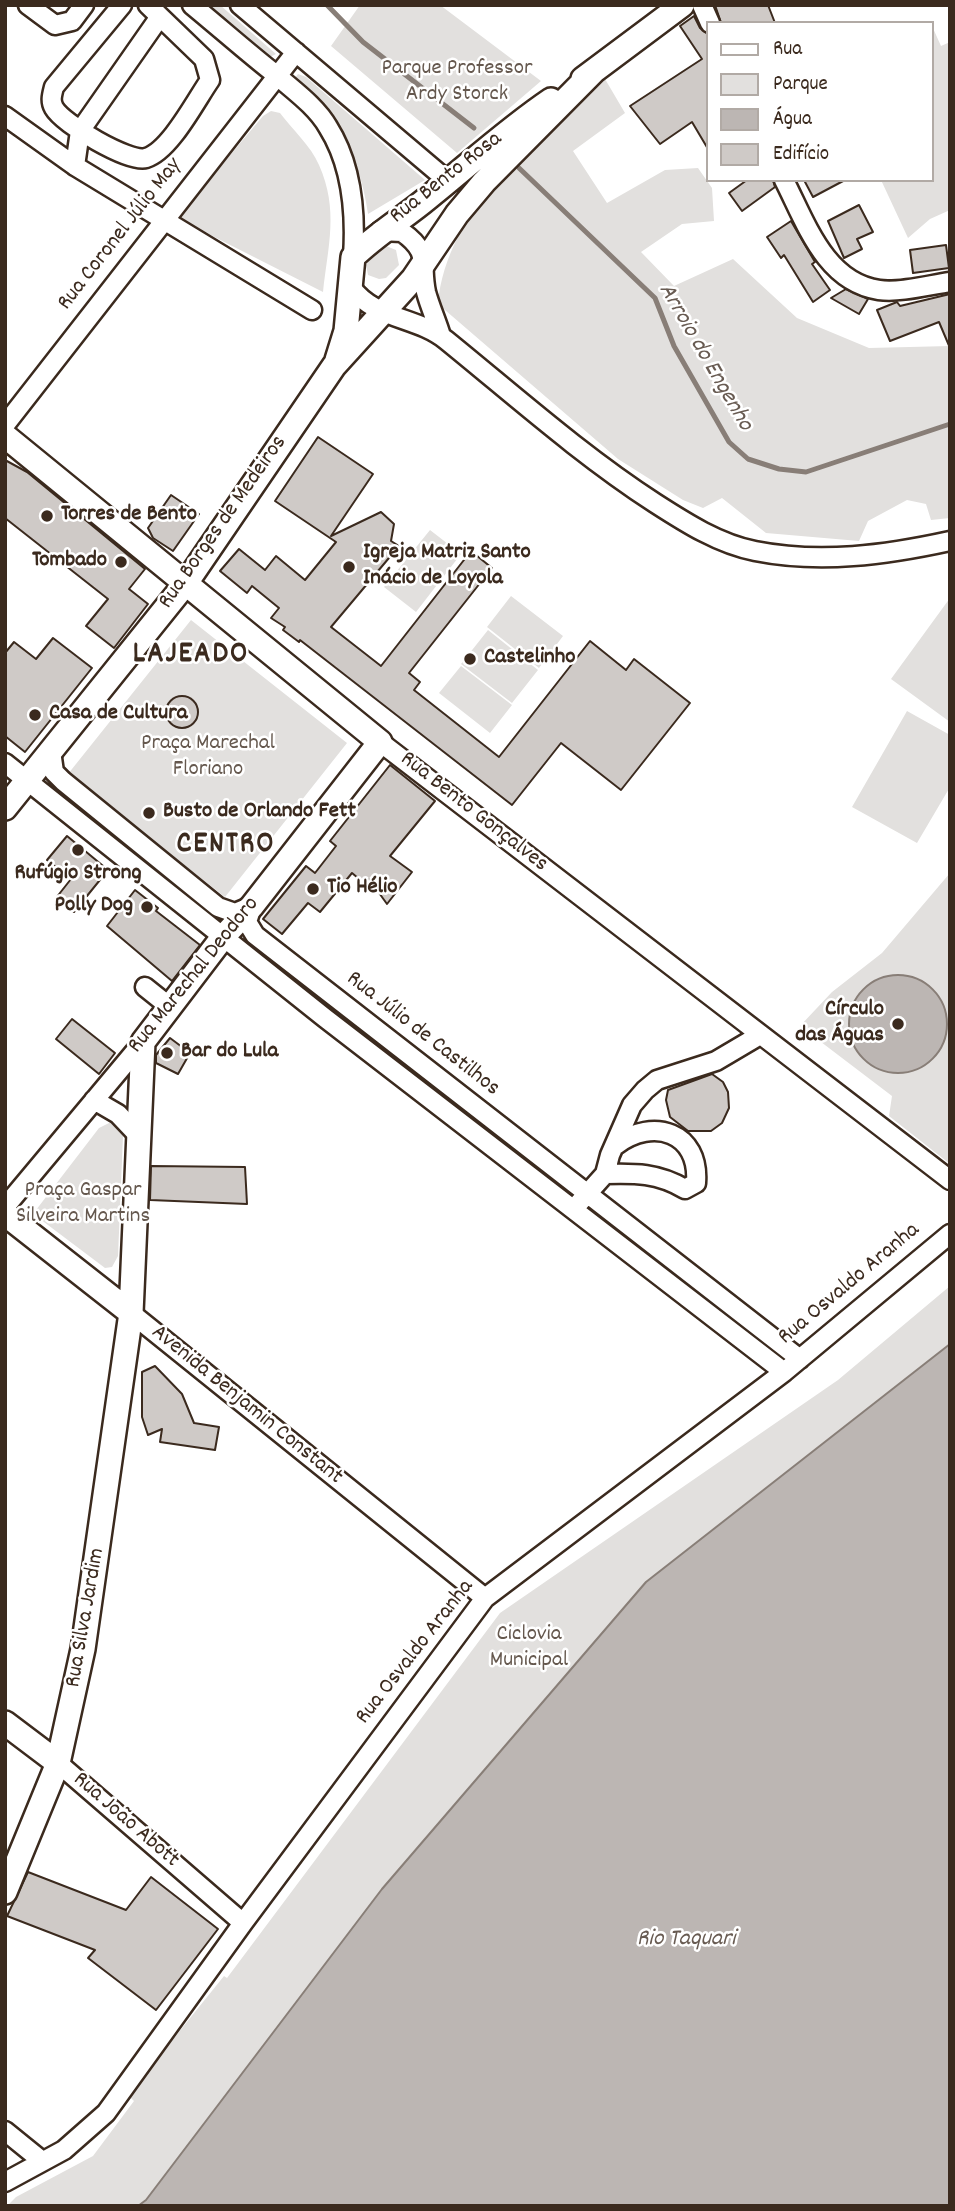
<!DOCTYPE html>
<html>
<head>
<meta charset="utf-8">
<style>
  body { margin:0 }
  #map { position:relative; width:955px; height:2211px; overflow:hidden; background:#fff; font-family:Dekko,sans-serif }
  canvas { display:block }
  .frame { position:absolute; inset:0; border:7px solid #3b2a1e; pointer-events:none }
  .legend { position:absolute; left:706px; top:21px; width:228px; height:161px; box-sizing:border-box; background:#fff; border:2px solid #b1aaa5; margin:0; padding:9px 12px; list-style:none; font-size:21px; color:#3b2a1e }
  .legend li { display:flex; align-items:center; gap:14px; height:35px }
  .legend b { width:35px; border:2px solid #b1aaa5 }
</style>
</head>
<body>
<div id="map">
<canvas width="955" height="2211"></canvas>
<div class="frame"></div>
<ul class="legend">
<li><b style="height:9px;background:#fff"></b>Rua</li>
<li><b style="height:19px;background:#e2e0de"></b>Parque</li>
<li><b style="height:19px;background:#bcb6b3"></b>Água</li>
<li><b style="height:19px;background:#cfcac7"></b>Edifício</li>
</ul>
</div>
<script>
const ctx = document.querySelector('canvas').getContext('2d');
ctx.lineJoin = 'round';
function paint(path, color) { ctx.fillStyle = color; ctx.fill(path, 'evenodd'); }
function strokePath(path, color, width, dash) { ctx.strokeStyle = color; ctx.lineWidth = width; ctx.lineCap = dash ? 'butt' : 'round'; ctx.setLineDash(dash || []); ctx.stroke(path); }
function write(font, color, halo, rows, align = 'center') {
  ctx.font = font + ' Dekko,sans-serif'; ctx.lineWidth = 5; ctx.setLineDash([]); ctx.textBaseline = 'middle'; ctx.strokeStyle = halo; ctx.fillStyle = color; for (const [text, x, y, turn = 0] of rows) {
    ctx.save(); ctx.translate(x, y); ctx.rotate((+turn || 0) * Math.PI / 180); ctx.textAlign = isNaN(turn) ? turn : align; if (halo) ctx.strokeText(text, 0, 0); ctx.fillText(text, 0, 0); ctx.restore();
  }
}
paint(new Path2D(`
  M 207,5 L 220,5 L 276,54 L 270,57 Z
  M 360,5 L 440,5 L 541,81 L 457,153 L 331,46 Z
  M 932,26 L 941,46 L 950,42 L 950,210 L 930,219 L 908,238 L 881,180 L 932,180 Z
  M 298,74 L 306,77 L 425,180 L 368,214 C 359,149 336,126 294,79 Z
  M 605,79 L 625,113 L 573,151 L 607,203 L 665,170 L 698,168 L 712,188 L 714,221 L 682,224 L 641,252 L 674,286 L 733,259 L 797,318 L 869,348 L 950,346 L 950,518 L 931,520 L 926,504 L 907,500 L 868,521 L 859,541 L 766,533 L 722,498 L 703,508 L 683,500 L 618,459 L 438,304 C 447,208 536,139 605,79 Z
  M 271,111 L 280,113 C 292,129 311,146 319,165 C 339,210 328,246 323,292 L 177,218 L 263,116 Z
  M 386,246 L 396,250 L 399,265 L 386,278 L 379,279 L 368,275 L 366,265 L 377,250 Z
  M 430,530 L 461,554 L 416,612 L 384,587 Z
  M 511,596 L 563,636 L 539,668 L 487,627 Z
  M 950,598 L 950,722 L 891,679 Z
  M 191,620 L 347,743 L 225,897 L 68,774 Z
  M 488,630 L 538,670 L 512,703 L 461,664 Z
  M 461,666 L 512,705 L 490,733 L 439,693 Z
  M 907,711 L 950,735 L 950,787 L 917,843 L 852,807 Z
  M 950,873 L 950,1164 L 889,1116 L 892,1096 L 800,1026 L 832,992 L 882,953 Z
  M 111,1122 L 119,1125 L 123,1136 L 118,1256 L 112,1267 L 105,1268 L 40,1219 L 36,1210 L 99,1128 Z
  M 950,1286 L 950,1344 L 646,1582 L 382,1889 L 146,2200 L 138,2206 L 7,2206 L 16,2197 L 93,2156 L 134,2101 L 128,2095 L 224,1976 L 227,1978 L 500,1613 L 838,1380 Z`), '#e2e0de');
const water = new Path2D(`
  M849 1024a49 49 0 1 1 98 0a49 49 0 1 1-98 0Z
  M 950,1344 L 950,2206 L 138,2206 L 146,2200 L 382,1889 L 646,1582 Z`);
paint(water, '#bcb6b3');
strokePath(water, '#887e77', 2);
strokePath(new Path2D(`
  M 327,5 L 363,42 L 474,128
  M 519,168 L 655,298 L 674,346 L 729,442 L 748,459 L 779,469 L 806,472 L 950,424`), '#887e77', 5);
const building = new Path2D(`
  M 715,5 L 768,5 L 775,23 L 721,23 Z
  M 694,16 L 700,28 L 708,34 L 708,149 L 692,122 L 660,144 L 630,106 L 702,59 L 680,26 Z
  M 747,180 L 773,180 L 775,187 L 742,211 L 729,193 Z
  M 804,180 L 845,180 L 813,197 Z
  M 859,205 L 873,232 L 857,239 L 862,249 L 844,258 L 828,221 Z
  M 791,221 L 815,262 L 812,264 L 830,290 L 813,302 L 784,255 L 781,258 L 767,237 Z
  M 946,245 L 949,268 L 913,273 L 910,250 Z
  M 846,289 L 868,299 L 859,314 L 831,298 Z
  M 950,294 L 950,348 L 939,322 L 890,341 L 877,310 L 897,302 L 900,306 Z
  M 318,437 L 373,474 L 331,536 L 381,512 L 394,524 L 391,541 L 399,546 L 331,627 L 381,666 L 471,551 L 492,568 L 409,673 L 420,682 L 414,690 L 499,757 L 590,641 L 626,670 L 634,659 L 690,703 L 621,790 L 561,743 L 512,805 L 300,640 L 299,642 L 283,630 L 285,627 L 271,618 L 279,608 L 252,586 L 247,593 L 220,571 L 239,549 L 265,570 L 276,556 L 305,580 L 336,542 L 275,501 Z
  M 5,460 L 27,472 L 145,569 L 129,589 L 148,604 L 114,648 L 86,626 L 108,599 L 5,518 Z
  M 171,495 L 199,514 L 173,551 L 153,538 L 148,528 Z
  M 53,638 L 92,668 L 25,752 L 5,736 L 5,653 L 14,642 L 36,659 Z
  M166 712a16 16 0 1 1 32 0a16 16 0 1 1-32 0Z
  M 390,765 L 435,801 L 390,856 L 412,872 L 387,904 L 369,879 L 365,884 L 352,873 L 320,912 L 308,903 L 282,934 L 263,919 L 306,866 L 315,873 L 336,846 L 330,841 Z
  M 67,836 L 108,870 L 74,912 L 56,898 L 71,879 L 47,860 Z
  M 135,890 L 158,908 L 156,911 L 200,945 L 172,981 L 107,926 Z
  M 72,1019 L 115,1053 L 99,1074 L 56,1039 Z
  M 170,1038 L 190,1053 L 178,1074 L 156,1063 L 156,1055 Z
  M 712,1074 L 723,1082 L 728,1092 L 729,1108 L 722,1123 L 711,1131 L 688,1131 L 670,1117 L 666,1100 L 668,1090 Z
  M 151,1166 L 245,1167 L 247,1204 L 150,1200 Z
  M 155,1366 L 182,1394 L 194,1423 L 219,1427 L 215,1450 L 160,1442 L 162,1429 L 148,1435 L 142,1417 L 142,1372 Z
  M 28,1872 L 126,1910 L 151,1877 L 218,1929 L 156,2010 L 88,1958 L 95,1950 L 7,1916 Z`);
paint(building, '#cfcac7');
strokePath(building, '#3b2a1e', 2);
const minor = new Path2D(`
  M 28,5 L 55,25 L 72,21 L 84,5
  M 122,5 L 54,87 C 52,95 50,101 54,108 C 63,124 129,163 146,158 C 170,151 196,100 210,80 L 204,59 L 148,5
  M 192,5 C 220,28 247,52 275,74 C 293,90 316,106 328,127 C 352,165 356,213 353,257
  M 240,5 L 448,181
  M 702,5 L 710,23
  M 5,116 L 75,166 L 312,310
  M 75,166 L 80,131 L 159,18
  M 784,180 C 806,223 825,282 879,290 C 900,293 929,285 950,282
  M 380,231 L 402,232 C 431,252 420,264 426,292 C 430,307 437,322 441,336
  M 351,287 C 375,320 416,316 446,340 C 515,396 581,455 655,503 C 686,523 719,544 755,551 C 820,564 886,555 950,541
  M 5,425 L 296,52
  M 380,742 L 950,1180
  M 51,751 L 54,772 L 63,781 L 218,907 L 235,913 L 252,906
  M 5,763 L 325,1018 L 784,1372
  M 252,906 L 247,922 L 255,935 L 800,1359
  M 145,987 L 170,1007
  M 94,1100 L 118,1114 L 137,1134
  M 605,1174 C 635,1173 658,1173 685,1189 L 696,1183 C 700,1132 653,1117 616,1145
  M 579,1203 L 605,1174 L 610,1155 L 632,1105 L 645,1090 L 657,1080 L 716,1061 L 760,1035
  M 5,1207 L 143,1042
  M 131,1313 L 485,1598
  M 58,1763 L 243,1923
  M 5,2131 L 42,2161
  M 5,2182 L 64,2150 L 106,2113 L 243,1923 L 485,1598 L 784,1372 L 950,1234`);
const major = new Path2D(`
  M 583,79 L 682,5
  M 337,360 L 346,331 L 353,257 C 378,233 404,218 429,197 C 470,164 508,129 551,100
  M 5,436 L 380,742 L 252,906 L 223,937 L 143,1042 L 131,1313 L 83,1649 L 58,1763 L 5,1892
  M 5,808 L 186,583 L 334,366 L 413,279 L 457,214 L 484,182 L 594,71
  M 5,1214 L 131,1313
  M 5,1723 L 58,1763`);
strokePath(minor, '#3b2a1e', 23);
strokePath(major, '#3b2a1e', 28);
strokePath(minor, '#fff', 18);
strokePath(major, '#fff', 23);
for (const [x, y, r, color] of [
  [47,516,7,"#3b2a1e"],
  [121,562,7,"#3b2a1e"],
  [349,567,7,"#3b2a1e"],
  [470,659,7,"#3b2a1e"],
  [35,715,7,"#3b2a1e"],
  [149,813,7,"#3b2a1e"],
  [78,850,7,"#3b2a1e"],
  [313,889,7,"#3b2a1e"],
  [147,907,7,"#3b2a1e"],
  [898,1024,7,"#3b2a1e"],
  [167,1053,7,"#3b2a1e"]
]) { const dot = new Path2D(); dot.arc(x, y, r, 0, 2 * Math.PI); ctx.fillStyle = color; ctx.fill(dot); strokePath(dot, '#fff', 2.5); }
write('23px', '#65584e', '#fff', [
  ["Parque Professor",457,70],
  ["Ardy Storck",457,96],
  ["Praça Marechal",208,745],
  ["Floriano",208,771],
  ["Praça Gaspar",83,1192],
  ["Silveira Martins",83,1218],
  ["Ciclovia",529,1636],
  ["Municipal",529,1662]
]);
write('23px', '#3b2a1e', '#fff', [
  ["Rua Bento Rosa",447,179,-38],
  ["Rua Coronel Júlio May",121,235,-52],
  ["Rua Borges de Medeiros",224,523,-55],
  ["Rua Bento Gonçalves",473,813,38],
  ["Rua Marechal Deodoro",195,976,-51],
  ["Rua Júlio de Castilhos",422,1035,38],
  ["Rua Osvaldo Aranha",850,1285,-40],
  ["Avenida Benjamin Constant",246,1406,39],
  ["Rua Silva Jardim",87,1618,-80],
  ["Rua Osvaldo Aranha",416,1653,-52],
  ["Rua João Abott",125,1821,41]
]);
write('bold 23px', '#3b2a1e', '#fff', [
  ["Torres de Bento",61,516],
  ["Igreja Matriz Santo",363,554],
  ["Inácio de Loyola",363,580],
  ["Tombado",107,562,"right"],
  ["Castelinho",484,659],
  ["Casa de Cultura",49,715],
  ["Busto de Orlando Fett",163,813],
  ["Rufúgio Strong",78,875,"center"],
  ["Tio Hélio",327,889],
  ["Polly Dog",133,907,"right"],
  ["Círculo",884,1011,"right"],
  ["das Águas",884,1037,"right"],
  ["Bar do Lula",181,1053]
], 'left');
write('italic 24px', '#685b52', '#fff', [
  ["Arroio do Engenho",704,358,60],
  ["Rio Taquari",686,1941]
]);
ctx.letterSpacing = '2px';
write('bold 30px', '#3b2a1e', '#fff', [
  ["LAJEADO",191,657],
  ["CENTRO",226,847]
]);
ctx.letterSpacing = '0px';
</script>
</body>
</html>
